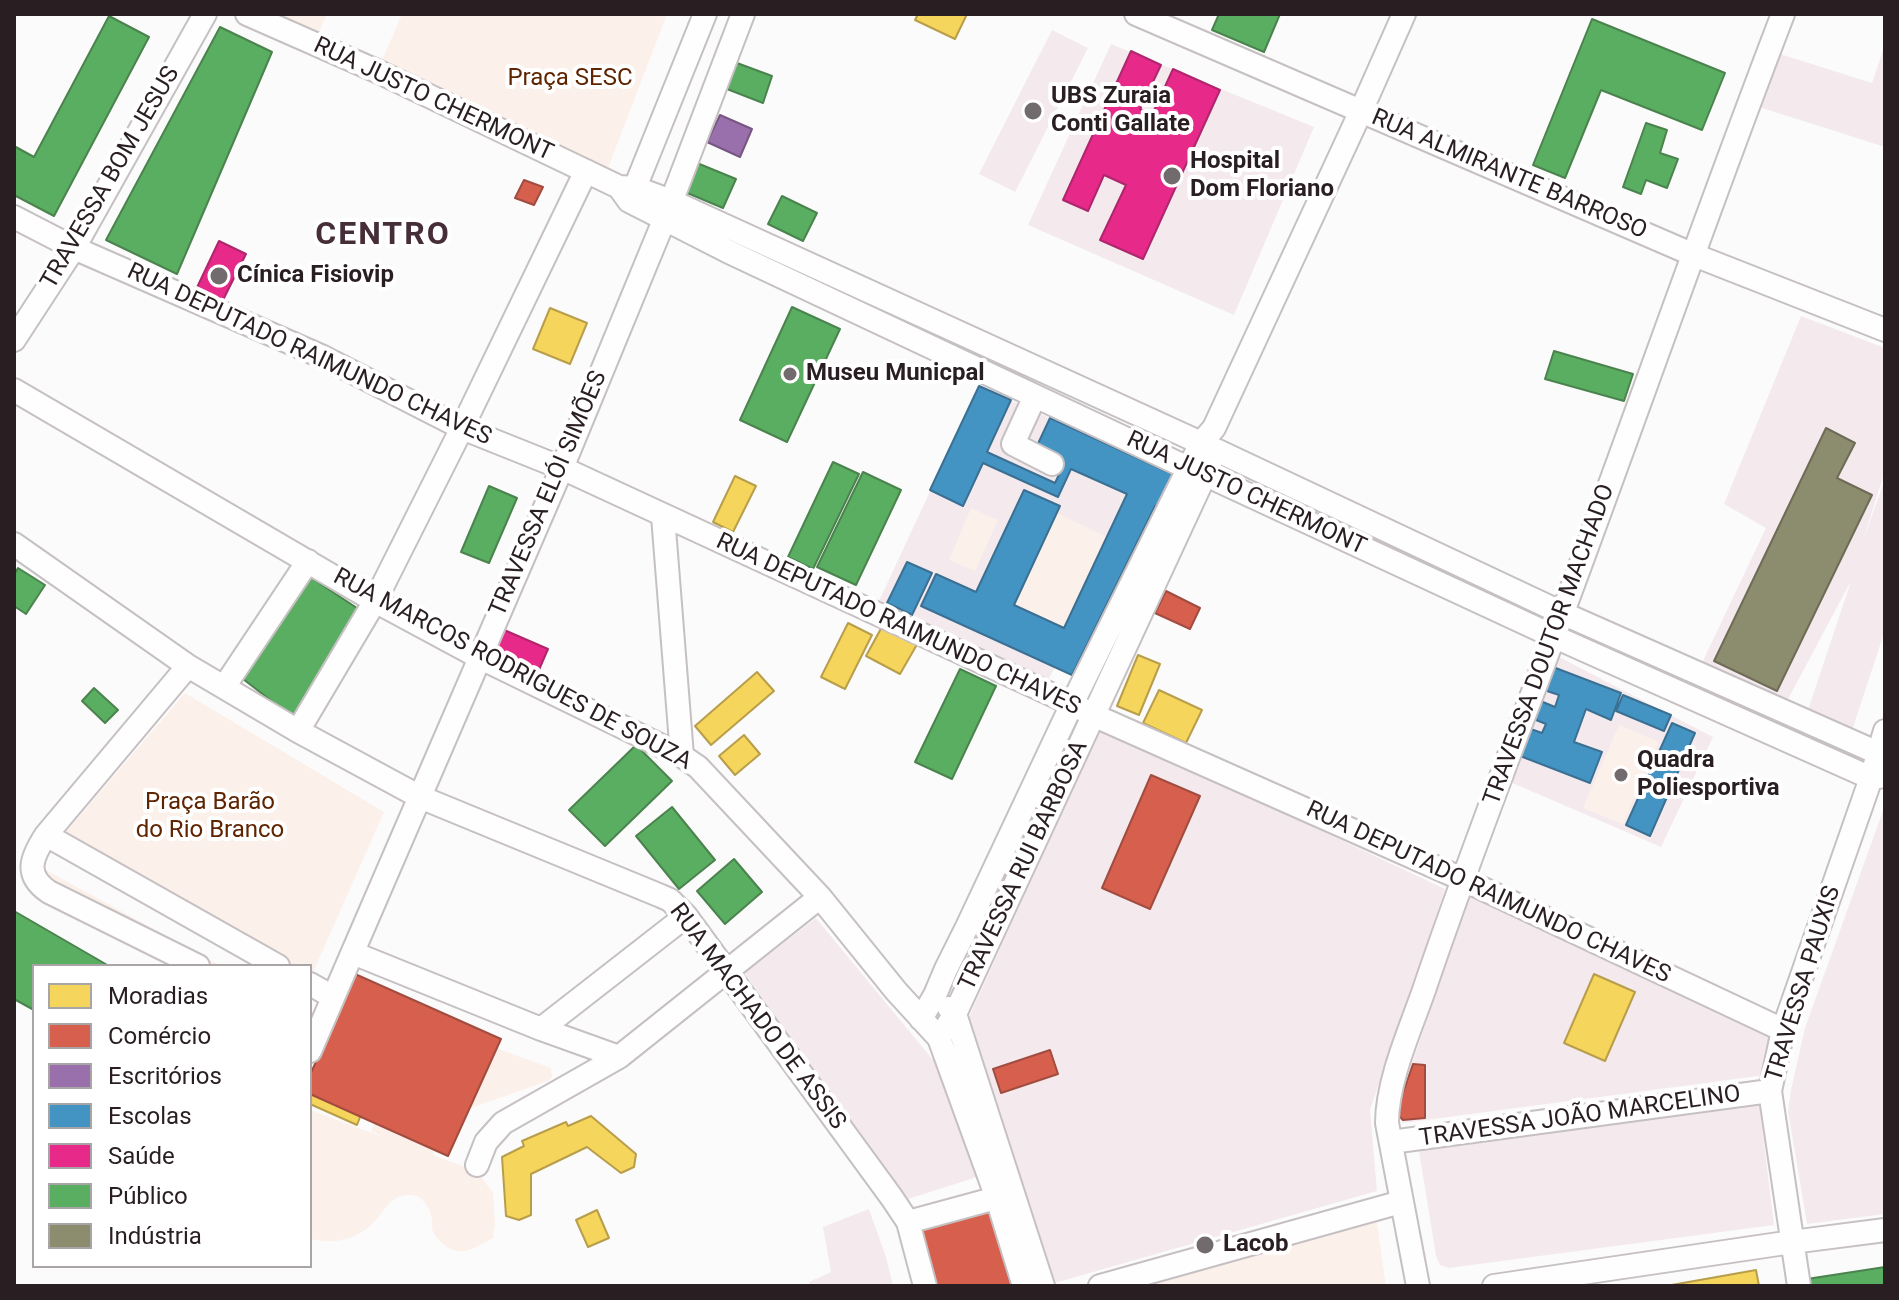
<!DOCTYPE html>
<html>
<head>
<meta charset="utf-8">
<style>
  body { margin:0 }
  #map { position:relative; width:1899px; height:1300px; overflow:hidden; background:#fbfbfb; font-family:Roboto,sans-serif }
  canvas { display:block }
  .frame { position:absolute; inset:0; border:16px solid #291e22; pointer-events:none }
  .legend { position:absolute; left:32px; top:964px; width:280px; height:304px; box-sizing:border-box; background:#fff; border:2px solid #a9a5a7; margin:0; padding:10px 14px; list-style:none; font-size:24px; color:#291e22 }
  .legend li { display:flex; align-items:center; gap:16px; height:40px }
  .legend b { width:40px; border:2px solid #a9a5a7 }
</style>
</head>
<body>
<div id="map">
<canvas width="1899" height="1300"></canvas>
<div class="frame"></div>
<ul class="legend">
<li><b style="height:22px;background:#f6d55c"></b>Moradias</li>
<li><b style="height:22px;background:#d6604d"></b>Comércio</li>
<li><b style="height:22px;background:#9970ab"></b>Escritórios</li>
<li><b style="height:22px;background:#4393c3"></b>Escolas</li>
<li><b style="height:22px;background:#e7298a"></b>Saúde</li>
<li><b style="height:22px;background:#5aae61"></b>Público</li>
<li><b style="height:22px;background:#8c8c6e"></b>Indústria</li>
</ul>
</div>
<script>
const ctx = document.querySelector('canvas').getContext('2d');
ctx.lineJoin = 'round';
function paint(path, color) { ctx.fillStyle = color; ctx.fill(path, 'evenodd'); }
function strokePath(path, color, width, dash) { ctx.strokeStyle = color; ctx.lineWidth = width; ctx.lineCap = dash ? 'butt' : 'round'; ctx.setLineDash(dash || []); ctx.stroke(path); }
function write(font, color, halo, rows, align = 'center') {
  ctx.font = font + ' Roboto,sans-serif'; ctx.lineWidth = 8; ctx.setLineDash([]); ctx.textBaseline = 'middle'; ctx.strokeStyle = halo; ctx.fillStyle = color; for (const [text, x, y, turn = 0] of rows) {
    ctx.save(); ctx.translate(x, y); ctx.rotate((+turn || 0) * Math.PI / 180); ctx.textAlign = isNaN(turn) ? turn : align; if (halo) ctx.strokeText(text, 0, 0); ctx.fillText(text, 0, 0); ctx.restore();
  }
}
paint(new Path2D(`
  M 1052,30 L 1088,48 L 1015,192 L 979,174 Z
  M 1111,44 L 1314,127 L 1234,315 L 1028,225 Z
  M 1885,44 L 1885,147 L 1756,106 L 1774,52 L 1872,83 Z
  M 1801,316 L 1885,348 L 1885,471 L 1862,543 L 1885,479 L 1885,630 L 1851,734 L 1805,719 L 1851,581 L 1787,701 L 1701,665 L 1766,528 L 1724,504 Z
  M 979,386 L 1179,477 L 1155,507 L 1072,675 L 1055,667 L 1048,680 L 879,601 Z
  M 1559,657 L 1713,737 L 1661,847 L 1510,782 Z
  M 1101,727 L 1445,889 L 1370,1110 L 1377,1191 L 1051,1284 L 969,1017 Z
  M 1885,805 L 1885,1214 L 1807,1224 L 1788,1111 L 1791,1090 L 1805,1028 Z
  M 1469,894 L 1771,1034 L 1766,1075 L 1403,1123 L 1395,1114 Z
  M 816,918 L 938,1066 L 977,1177 L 905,1200 L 745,973 Z
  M 1759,1102 L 1774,1225 L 1449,1268 L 1440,1265 L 1436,1256 L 1418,1145 Z
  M 869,1209 L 886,1257 L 893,1286 L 810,1286 L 809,1282 L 831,1272 L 823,1227 Z`), '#f4eaee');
paint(new Path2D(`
  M 270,14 L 327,14 L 317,36 Z
  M 402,14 L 667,14 L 608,168 L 381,63 Z
  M 971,508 L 998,520 L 975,571 L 949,560 Z
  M 1057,513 L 1107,537 L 1064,628 L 1014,605 Z
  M 185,693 L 384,812 L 310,979 L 310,966 L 287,966 L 59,840 Z
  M 1619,725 L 1659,742 L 1623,824 L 1583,808 Z
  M 46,870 L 221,966 L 201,966 L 40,881 Z
  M 493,1047 L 551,1068 L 552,1077 L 548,1081 L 465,1110 Z
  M 386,1095 L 447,1120 L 433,1155 L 477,1171 L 493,1193 L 495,1224 L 493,1238 C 483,1243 470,1253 458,1251 C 450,1251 438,1241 434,1234 C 431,1229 433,1221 431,1215 C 429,1206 421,1195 411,1195 C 389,1194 386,1211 373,1223 C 356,1241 333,1244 310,1239 L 310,1110 L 383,1137 L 371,1131 Z
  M 1365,1218 L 1373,1219 L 1377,1223 L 1386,1286 L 1143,1286 Z`), '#fcf0ea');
const homes = new Path2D(`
  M 918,14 L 967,14 L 955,39 L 915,20 Z
  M 550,308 L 587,323 L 570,364 L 533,349 Z
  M 735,476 L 756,486 L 733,532 L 713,522 Z
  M 848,623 L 872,635 L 845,689 L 821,677 Z
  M 884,623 L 919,641 L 900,674 L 866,656 Z
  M 1138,655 L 1160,664 L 1139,715 L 1117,706 Z
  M 757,672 L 774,691 L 711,745 L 695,726 Z
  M 1159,690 L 1202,710 L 1186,743 L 1143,723 Z
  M 744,735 L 760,754 L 735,775 L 719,756 Z
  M 1594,974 L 1635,992 L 1605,1061 L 1564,1043 Z
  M 348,989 L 417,1021 L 390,1083 L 375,1078 L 357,1125 L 310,1104 L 310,1080 Z
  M 591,1116 L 636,1154 L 634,1167 L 621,1173 L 587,1147 L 531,1174 L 531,1215 L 519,1220 L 506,1216 L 502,1157 L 524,1146 L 522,1141 L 566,1122 L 568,1126 Z
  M 597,1210 L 609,1238 L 588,1247 L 576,1220 Z
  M 1756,1270 L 1759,1286 L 1666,1286 Z`);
paint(homes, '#f6d55c');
strokePath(homes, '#b89e4b', 2);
const shops = new Path2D(`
  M 524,180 L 543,187 L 534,205 L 515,198 Z
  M 1166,591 L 1200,608 L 1190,629 L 1155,613 Z
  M 1151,775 L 1200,796 L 1150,909 L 1102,888 Z
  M 355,974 L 501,1039 L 448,1156 L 310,1094 L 310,1075 Z
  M 1050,1050 L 1058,1074 L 1001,1093 L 993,1069 Z
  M 1413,1064 L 1425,1065 L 1425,1118 L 1403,1120 L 1396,1113 Z
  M 989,1208 L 1011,1286 L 932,1286 L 916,1228 Z`);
paint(shops, '#d6604d');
strokePath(shops, '#a24c40', 2);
const offices = new Path2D(`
  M 720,115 L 752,129 L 740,157 L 707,142 Z`);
paint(offices, '#9970ab');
strokePath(offices, '#775782', 2);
const schools = new Path2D(`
  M 979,386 L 1011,400 L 987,452 L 1055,483 L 1064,464 L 1035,450 L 1050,418 L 1179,477 L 1163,510 L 1155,506 L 1072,675 L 921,606 L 936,574 L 976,592 L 1024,490 L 1060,506 L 1014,605 L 1064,628 L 1127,494 L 1071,469 L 1058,497 L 983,463 L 963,506 L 930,490 Z
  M 907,562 L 932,573 L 912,615 L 887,603 Z
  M 1553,667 L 1621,693 L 1611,720 L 1586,709 L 1574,742 L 1602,752 L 1590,783 L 1515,754 L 1525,727 L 1542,733 L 1546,724 L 1531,718 L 1538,700 L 1555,707 L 1559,695 L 1544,690 Z
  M 1623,695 L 1671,715 L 1664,731 L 1616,711 Z
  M 1672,723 L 1695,733 L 1650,836 L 1626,825 Z`);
paint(schools, '#4393c3');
strokePath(schools, '#3b7093', 2);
const health = new Path2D(`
  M 1131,51 L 1161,65 L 1140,109 L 1152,115 L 1173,69 L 1220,90 L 1143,259 L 1100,240 L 1126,185 L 1104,175 L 1088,211 L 1063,200 Z
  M 219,241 L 246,254 L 218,310 L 192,298 Z
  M 495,626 L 548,649 L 535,679 L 485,658 Z`);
paint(health, '#e7298a');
strokePath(health, '#ae266b', 2);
const public = new Path2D(`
  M 1219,14 L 1280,14 L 1264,52 L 1212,30 Z
  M 109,16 L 149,37 L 54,216 L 14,195 L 14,146 L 34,157 Z
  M 1592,19 L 1725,73 L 1702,130 L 1601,90 L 1565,178 L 1533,165 Z
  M 220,27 L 272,52 L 177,274 L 106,240 Z
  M 737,63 L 772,76 L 763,103 L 727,89 Z
  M 1646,123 L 1667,130 L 1660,153 L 1678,159 L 1667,188 L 1646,180 L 1641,194 L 1623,187 Z
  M 697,163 L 736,179 L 723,208 L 685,192 Z
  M 782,196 L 817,213 L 803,241 L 768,224 Z
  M 792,307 L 840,329 L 787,442 L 740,420 Z
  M 1554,351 L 1633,374 L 1624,401 L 1545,379 Z
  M 833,462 L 859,474 L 813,569 L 788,557 Z
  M 863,472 L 901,490 L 856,585 L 817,567 Z
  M 489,486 L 517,498 L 489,563 L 461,552 Z
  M 18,568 L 45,585 L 26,614 L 14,606 L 14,575 Z
  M 307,575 L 363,612 L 296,720 L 243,679 Z
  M 960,669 L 996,686 L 952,779 L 915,762 Z
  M 94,688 L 118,710 L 105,723 L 82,701 Z
  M 636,745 L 672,781 L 605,846 L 569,810 Z
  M 672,807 L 715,860 L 679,889 L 636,836 Z
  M 734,859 L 762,892 L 725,924 L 697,891 Z
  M 14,911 L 109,966 L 34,966 L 34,1010 L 14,999 Z
  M 1885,1267 L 1885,1286 L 1809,1286 L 1807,1279 Z`);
paint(public, '#5aae61');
strokePath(public, '#4b834e', 2);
const industry = new Path2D(`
  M 1826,428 L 1855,443 L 1837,478 L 1872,495 L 1777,691 L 1714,661 Z`);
paint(industry, '#8c8c6e');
strokePath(industry, '#6e6b57', 2);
const minor = new Path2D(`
  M 247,14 L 379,72 L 619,187 L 636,188 L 671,201 L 1201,443 L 1562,613 L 1878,753 L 1885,762
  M 1136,14 L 1694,255 L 1885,330
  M 619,187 L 629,201 L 727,251 L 1188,468 L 1206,475 L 1555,637 L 1871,778 L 1885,776
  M 630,200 L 705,14
  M 14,217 L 74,248 L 323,357 L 462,428 L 562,468 L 1072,704 L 1093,715 L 1462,879 L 1783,1030
  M 14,340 L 74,248 L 205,14
  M 14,390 L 375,601 L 479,657 L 682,756 L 698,767 L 820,897 L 896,991 L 939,1038 L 997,1198 L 1024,1286
  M 1035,396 L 1013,444 L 1052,464
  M 663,516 L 682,756
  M 14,544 L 188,666 L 298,731 L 420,797 L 661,896 L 670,900 L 686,916 L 892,1198 L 908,1222 L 925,1286
  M 188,666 L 46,835 C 31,858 24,875 49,892 L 198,966
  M 224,687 L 308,561
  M 298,731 L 375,601 L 462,428 L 586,171
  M 46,835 L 278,966
  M 353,953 L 541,1029 L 619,1057
  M 310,984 L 333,997
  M 949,1008 L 955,1014 L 1043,1286
  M 921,1019 L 935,995 L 946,969 L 967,927 L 1072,704 L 1201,443 L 1214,428 L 1361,111 L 1404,14
  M 541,1029 L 686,916
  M 939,1038 L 955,1014 L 1210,464
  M 310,1051 L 562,468 L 665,218 L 743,14
  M 1391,1142 L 1770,1091
  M 477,1165 L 486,1142 L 503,1123 L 619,1057 L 820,897
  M 908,1222 L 1011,1194
  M 1100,1286 L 1401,1202
  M 1418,1286 L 1387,1123 C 1387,1081 1410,1030 1424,990 C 1453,904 1485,819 1517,734 C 1609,495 1691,253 1783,14
  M 1494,1286 L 1792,1242 L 1885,1230
  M 1799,1286 L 1770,1091 L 1783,1030 L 1871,778 L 1885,731`);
strokePath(minor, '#c6c0c2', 26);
strokePath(minor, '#fefefe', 22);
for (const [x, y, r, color] of [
  [1033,111,10,"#726b6e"],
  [1172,176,10,"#726b6e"],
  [219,276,10,"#726b6e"],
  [790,374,8,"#726b6e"],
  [1621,775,8,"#726b6e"],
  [1205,1245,10,"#726b6e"]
]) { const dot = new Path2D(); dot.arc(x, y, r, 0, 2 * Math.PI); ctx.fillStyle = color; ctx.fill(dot); strokePath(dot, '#fff', 3); }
write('24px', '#5f2400', '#fff', [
  ["Praça SESC",570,79],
  ["Praça Barão",210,803],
  ["do Rio Branco",210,831]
]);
write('bold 24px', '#291e22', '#fff', [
  ["UBS Zuraia",1051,97],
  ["Conti Gallate",1051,125],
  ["Hospital",1190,162],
  ["Dom Floriano",1190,190],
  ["Cínica Fisiovip",237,276],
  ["Museu Municpal",806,374],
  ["Quadra",1637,761],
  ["Poliesportiva",1637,789],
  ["Lacob",1223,1245]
], 'left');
write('24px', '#291e22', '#fff', [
  ["RUA JUSTO CHERMONT",433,100,25],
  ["RUA ALMIRANTE BARROSO",1509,175,23],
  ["TRAVESSA BOM JESUS",111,178,-60],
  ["RUA DEPUTADO RAIMUNDO CHAVES",309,355,25],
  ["TRAVESSA ELÓI SIMÕES",549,494,-67],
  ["RUA JUSTO CHERMONT",1246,494,25],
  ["RUA DEPUTADO RAIMUNDO CHAVES",898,625,25],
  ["TRAVESSA DOUTOR MACHADO",1550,645,-70],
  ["RUA MARCOS RODRIGUES DE SOUZA",512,670,28],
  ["TRAVESSA RUI BARBOSA",1024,866,-65],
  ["RUA DEPUTADO RAIMUNDO CHAVES",1488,893,25],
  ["TRAVESSA PAUXIS",1804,984,-73],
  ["RUA MACHADO DE ASSIS",757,1017,53],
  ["TRAVESSA JOÃO MARCELINO",1580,1117,-8]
]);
ctx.letterSpacing = '2px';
write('bold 32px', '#462e38', '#fff', [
  ["CENTRO",383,236]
]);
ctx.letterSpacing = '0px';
</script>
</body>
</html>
